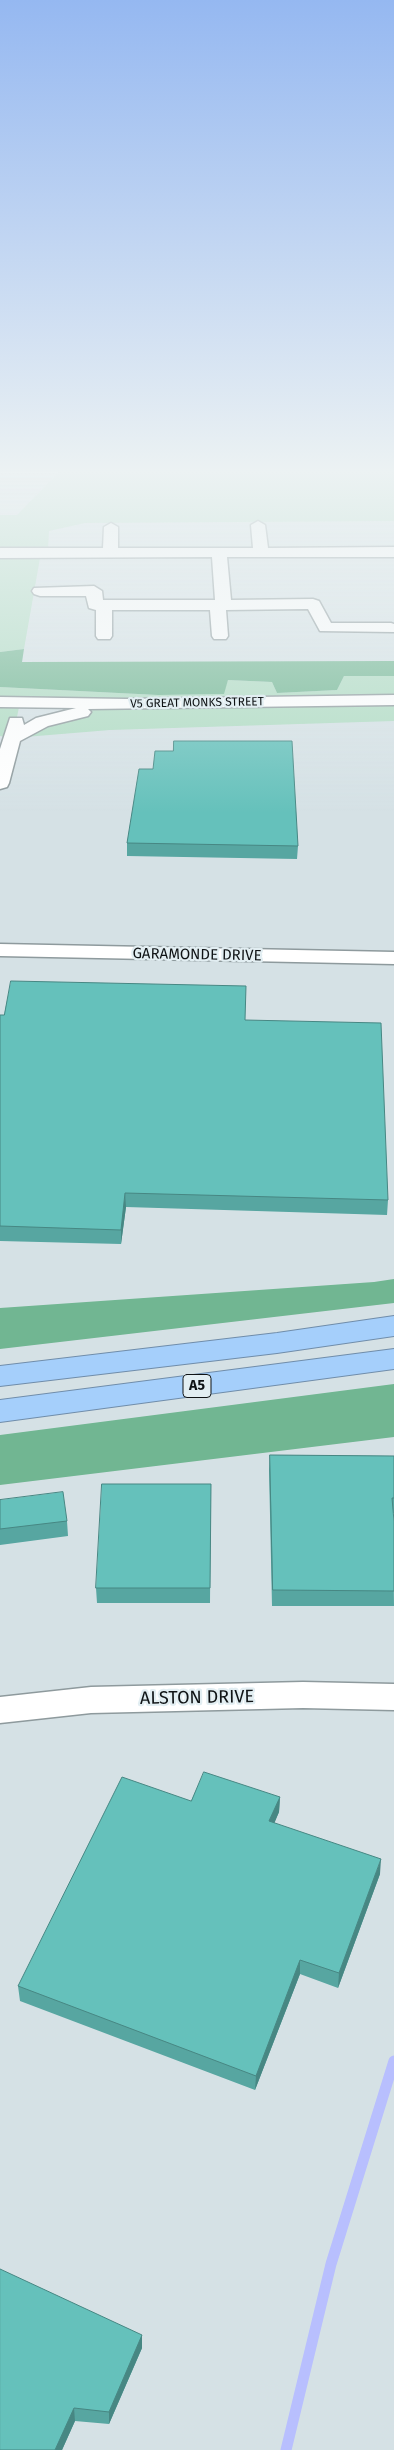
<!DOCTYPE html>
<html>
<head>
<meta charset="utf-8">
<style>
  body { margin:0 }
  canvas { display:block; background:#d5e1e5 }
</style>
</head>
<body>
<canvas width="394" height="2450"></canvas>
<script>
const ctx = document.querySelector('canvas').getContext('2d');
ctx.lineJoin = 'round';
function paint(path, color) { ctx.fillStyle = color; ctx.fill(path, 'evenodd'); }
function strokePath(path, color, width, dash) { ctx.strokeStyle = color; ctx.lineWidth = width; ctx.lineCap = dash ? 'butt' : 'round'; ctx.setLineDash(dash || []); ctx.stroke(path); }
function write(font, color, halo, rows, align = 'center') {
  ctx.font = font + ' "Fira Sans",sans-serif'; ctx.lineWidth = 4.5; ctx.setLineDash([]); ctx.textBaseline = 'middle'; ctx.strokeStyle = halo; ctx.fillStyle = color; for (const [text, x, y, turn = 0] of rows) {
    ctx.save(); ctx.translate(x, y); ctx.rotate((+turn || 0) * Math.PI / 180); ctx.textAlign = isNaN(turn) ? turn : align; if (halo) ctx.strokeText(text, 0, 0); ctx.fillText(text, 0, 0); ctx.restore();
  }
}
paint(new Path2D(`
  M 61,470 L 394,470 L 394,521 L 85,523 L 49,531 L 48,548 L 0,548 L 0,515 L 17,515 Z
  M 0,558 L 40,558 L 24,649 L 0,652 Z
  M 344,676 L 394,676 L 394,721 L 110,730 L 13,738 L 0,736 L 0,687 L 158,695 L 223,694 L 228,680 L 272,682 L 277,693 L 337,690 ZM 20,702 L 123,704 L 74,714 L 13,737 Z`), '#b0dcc3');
paint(new Path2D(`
  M 24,649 L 22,662 L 394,661 L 394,676 L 344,676 L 337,690 L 277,693 L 272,682 L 228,680 L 224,694 L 158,695 L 0,687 L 0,652 Z
  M 394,1279 L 394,1303 L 0,1349 L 0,1308 L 374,1282 Z
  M 394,1384 L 394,1437 L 0,1485 L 0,1435 Z`), '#71b692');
strokePath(new Path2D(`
  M 286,2450 L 331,2264 L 394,2061`), '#b8bffe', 11);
const minor = new Path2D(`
  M 258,521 L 265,525 L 268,548 L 394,547 L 394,557 L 227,557 L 231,600 L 313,599 L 319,601 L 331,623 L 391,623 L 394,624 L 394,632 L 320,631 L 308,609 L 226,610 L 228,636 L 226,639 L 214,639 L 212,636 L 210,610 L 112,610 L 112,636 L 110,639 L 98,639 L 96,636 L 96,610 L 89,608 L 86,596 L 40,596 L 34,594 L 32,591 L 34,588 L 94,586 L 102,591 L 103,600 L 215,600 L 212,557 L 0,558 L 0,548 L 103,548 L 104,527 L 111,523 L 118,527 L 118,548 L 253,548 L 251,525 Z
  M 394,695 L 394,705 L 88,709 L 91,712 L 88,716 L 48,726 L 20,741 L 9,783 L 7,787 L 0,789 L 0,749 L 10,718 L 22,718 L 24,725 L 36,718 L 76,708 L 0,707 L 0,697 L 126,699 Z
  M 0,944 L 394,952 L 394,964 L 0,956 Z
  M 303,1682 L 394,1684 L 394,1710 L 303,1708 L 91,1713 L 0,1723 L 0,1697 L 91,1687 Z`);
const highway = new Path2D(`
  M 394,1316 L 394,1336 L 277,1353 L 0,1386 L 0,1366 L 277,1333 Z
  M 394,1349 L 394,1369 L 0,1422 L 0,1400 Z`);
strokePath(minor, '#8e9a9d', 3);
strokePath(highway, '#708daa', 2);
paint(minor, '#fff');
paint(highway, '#a5cffb');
paint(new Path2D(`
  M 153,769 L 298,846 L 297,859 L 127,856 L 127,843 Z
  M 0,1015 L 245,1020 L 388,1200 L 387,1215 L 126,1207 L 121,1244 L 0,1241 Z
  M 270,1455 L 394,1456 L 394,1513 L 393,1513 L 394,1606 L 272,1606 L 269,1470 Z
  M 211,1484 L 210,1603 L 97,1603 L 96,1588 Z
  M 0,1500 L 67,1521 L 68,1536 L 0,1545 Z
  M 280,1797 L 279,1812 L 274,1823 L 380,1874 L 338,1988 L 300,1974 L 255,2090 L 20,2001 L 18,1986 Z
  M 142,2335 L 142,2348 L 109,2424 L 75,2421 L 62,2450 L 0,2450 Z`), '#57a6a1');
paint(new Path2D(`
  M 125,1193 L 126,1207 L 121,1244 L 121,1230 Z
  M 280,1797 L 279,1812 L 269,1836 L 269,1821 Z
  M 381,1859 L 380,1874 L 338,1988 L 339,1973 Z
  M 300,1960 L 300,1974 L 255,2090 L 256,2076 Z
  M 142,2335 L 142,2348 L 109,2424 L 109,2412 Z
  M 74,2408 L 75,2421 L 62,2450 L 55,2450 Z`), '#478783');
const building = new Path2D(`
  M 174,741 L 292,741 L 298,846 L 127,843 L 139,769 L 153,769 L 155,751 L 173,751 Z
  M 11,981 L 246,986 L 245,1020 L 381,1023 L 388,1200 L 125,1193 L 121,1230 L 0,1226 L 0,1015 L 4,1015 Z
  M 270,1455 L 394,1456 L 394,1498 L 392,1498 L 394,1521 L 394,1591 L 273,1590 Z
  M 102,1484 L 211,1484 L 210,1588 L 96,1588 Z
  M 63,1492 L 67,1521 L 0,1529 L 0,1500 Z
  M 204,1772 L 280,1797 L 269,1821 L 381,1859 L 339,1973 L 300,1960 L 256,2076 L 18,1986 L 122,1777 L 191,1801 Z
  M 0,2269 L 142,2335 L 109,2412 L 74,2408 L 55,2450 L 0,2450 Z`);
paint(building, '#65c1bb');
strokePath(building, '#478783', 1);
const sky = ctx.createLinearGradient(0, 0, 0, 813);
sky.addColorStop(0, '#95b8f1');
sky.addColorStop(0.58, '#ecf2f3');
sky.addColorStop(1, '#ecf2f300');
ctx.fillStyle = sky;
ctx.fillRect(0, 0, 394, 813);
write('12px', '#0f1315', '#e2eef2', [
  ["V5 GREAT MONKS STREET",197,703,-1]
]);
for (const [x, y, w] of [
  [197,1386,28]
]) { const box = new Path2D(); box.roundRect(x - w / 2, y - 11.5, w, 23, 4); ctx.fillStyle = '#e2eef2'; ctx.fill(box); strokePath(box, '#0f1315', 1); }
write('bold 14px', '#0f1315', null, [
  ["A5",197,1386]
]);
write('15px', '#0f1315', '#e2eef2', [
  ["GARAMONDE DRIVE",197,955,1]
]);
write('18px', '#0f1315', '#e2eef2', [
  ["ALSTON DRIVE",197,1698,-1]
]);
</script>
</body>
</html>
